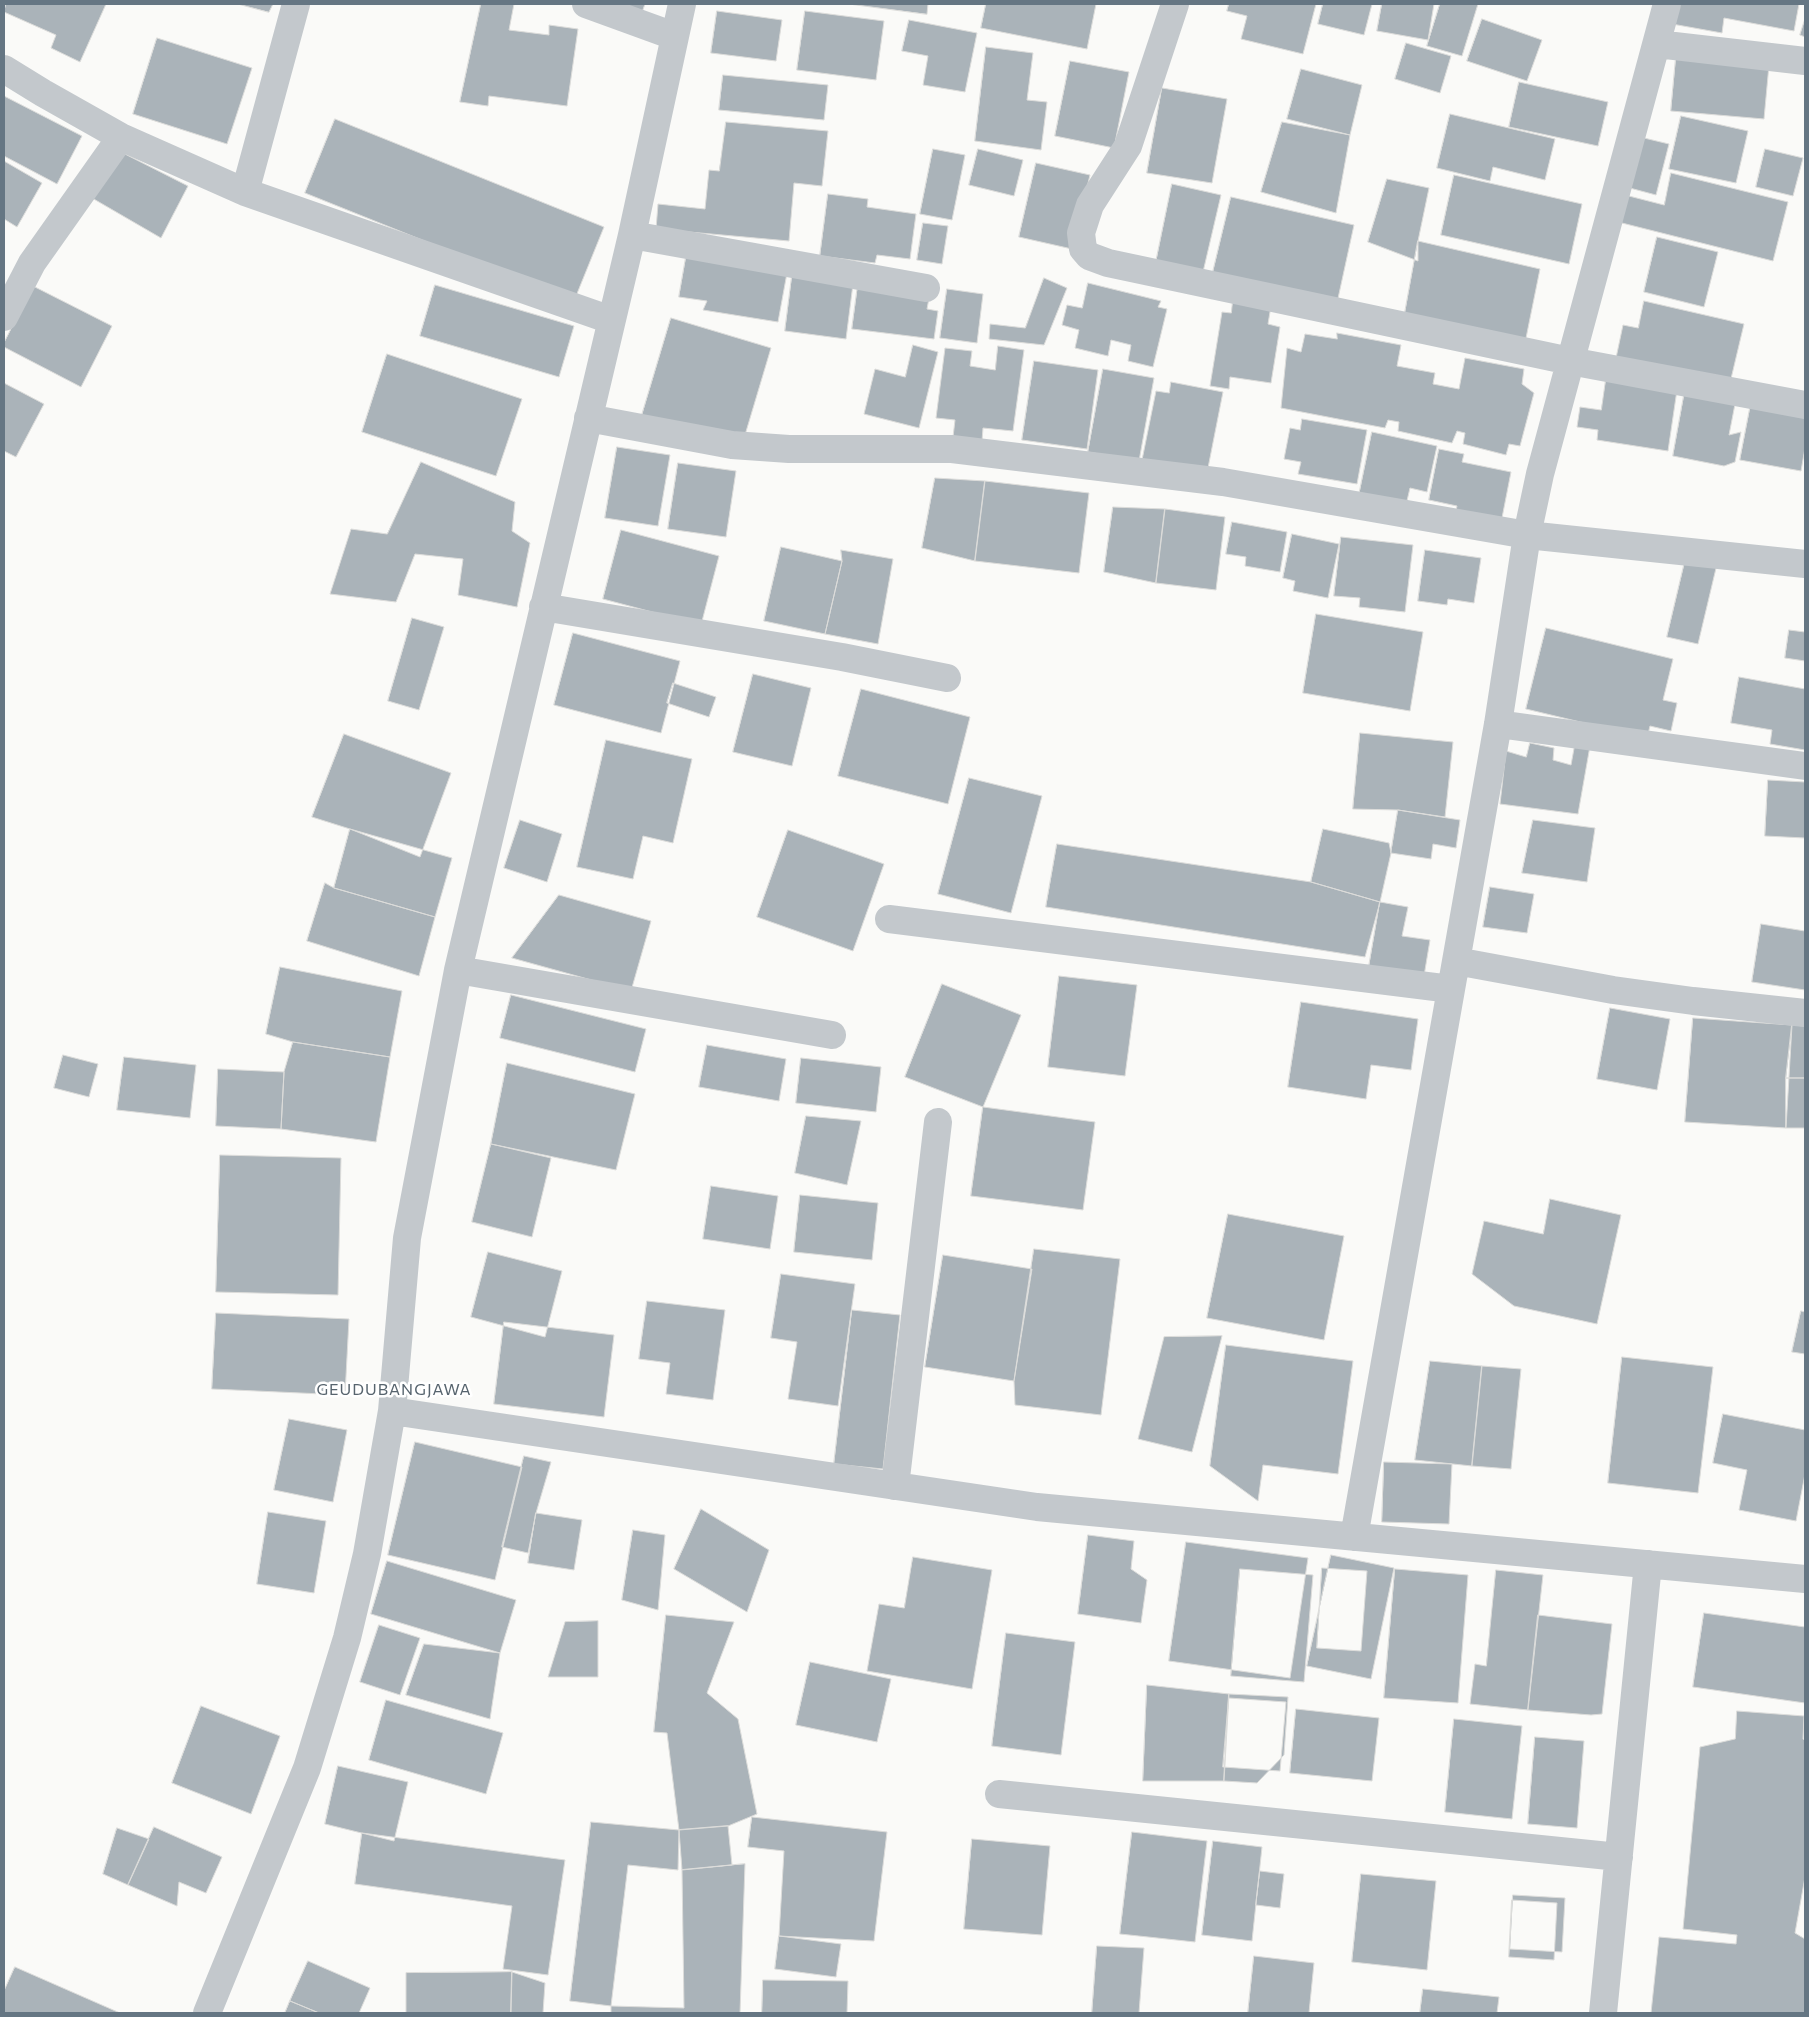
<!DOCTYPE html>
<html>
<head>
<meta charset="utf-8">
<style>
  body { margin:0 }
  #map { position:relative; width:1809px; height:2017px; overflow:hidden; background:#fafaf8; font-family:Commissioner,sans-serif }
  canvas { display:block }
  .frame { position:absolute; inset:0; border:5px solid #657683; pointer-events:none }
</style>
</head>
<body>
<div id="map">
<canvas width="1809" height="2017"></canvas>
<div class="frame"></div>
</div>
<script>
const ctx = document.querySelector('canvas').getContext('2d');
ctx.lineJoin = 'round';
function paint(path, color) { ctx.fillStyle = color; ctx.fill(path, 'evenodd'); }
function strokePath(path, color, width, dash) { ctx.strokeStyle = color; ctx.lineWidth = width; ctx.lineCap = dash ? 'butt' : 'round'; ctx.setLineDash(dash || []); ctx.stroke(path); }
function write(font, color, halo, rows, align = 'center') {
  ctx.font = font + ' Commissioner,sans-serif'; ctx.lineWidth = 5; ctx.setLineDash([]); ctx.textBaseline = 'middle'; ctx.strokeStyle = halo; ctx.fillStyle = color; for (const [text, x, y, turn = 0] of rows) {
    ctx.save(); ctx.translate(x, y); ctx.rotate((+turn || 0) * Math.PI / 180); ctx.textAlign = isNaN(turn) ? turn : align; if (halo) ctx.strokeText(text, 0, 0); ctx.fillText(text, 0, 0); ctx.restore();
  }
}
const building = new Path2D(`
  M 6,4 L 106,4 L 80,62 L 51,48 L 56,35 L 4,12 Z
  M 238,4 L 273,4 L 269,12 Z
  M 481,4 L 514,4 L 509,30 L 549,35 L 549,25 L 578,29 L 567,106 L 489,96 L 488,106 L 460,102 Z
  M 609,4 L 645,4 L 641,15 Z
  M 849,4 L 928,4 L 927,14 Z
  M 986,4 L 1096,4 L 1087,49 L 981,28 Z
  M 1229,4 L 1316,4 L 1303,54 L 1241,39 L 1247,16 L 1227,11 Z
  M 1323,4 L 1372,4 L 1364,35 L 1318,24 Z
  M 1382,4 L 1434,4 L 1428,40 L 1377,31 Z
  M 1440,4 L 1478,4 L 1462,56 L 1427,46 Z
  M 1678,4 L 1799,4 L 1794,31 L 1724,18 L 1722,33 L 1672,24 Z
  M 717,11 L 782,20 L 776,61 L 711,53 Z
  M 805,11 L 884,21 L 876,80 L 797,70 Z
  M 1482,19 L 1542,40 L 1527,81 L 1467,61 Z
  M 1805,19 L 1805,37 L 1800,35 Z
  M 909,20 L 977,33 L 965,92 L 923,85 L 928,56 L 902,51 Z
  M 157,38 L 252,68 L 227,144 L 133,114 Z
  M 1406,43 L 1451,56 L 1440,93 L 1395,79 Z
  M 986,47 L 1033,53 L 1027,100 L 1047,102 L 1041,150 L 975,141 Z
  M 1676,57 L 1769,65 L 1764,119 L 1671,111 Z
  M 1070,61 L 1129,72 L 1114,148 L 1055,136 Z
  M 1301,69 L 1362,85 L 1350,135 L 1287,119 Z
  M 723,75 L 828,85 L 824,120 L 719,110 Z
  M 1519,82 L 1608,102 L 1598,146 L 1509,127 Z
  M 1162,88 L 1227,99 L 1212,183 L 1147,173 Z
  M 4,96 L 82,136 L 57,184 L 4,156 Z
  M 1450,114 L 1555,139 L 1545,180 L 1493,167 L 1490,181 L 1437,168 Z
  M 1681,116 L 1748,131 L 1736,183 L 1669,169 Z
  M 335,119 L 604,227 L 574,301 L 305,193 Z
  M 726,122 L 828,131 L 822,186 L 794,183 L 789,241 L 656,229 L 658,204 L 705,209 L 709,170 L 719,171 Z
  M 1282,122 L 1350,135 L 1336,213 L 1261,192 Z
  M 1640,137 L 1669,144 L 1656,195 L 1626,187 Z
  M 933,149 L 965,155 L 952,220 L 920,214 Z
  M 978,149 L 1023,160 L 1014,196 L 969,185 Z
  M 1765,149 L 1803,158 L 1793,196 L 1756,187 Z
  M 117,150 L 188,186 L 161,238 L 92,198 Z
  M 4,161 L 42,183 L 17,227 L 4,219 Z
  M 1036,163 L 1090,175 L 1072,249 L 1019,237 Z
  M 1671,173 L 1788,202 L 1773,261 L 1618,222 L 1625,195 L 1664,205 Z
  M 1454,175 L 1582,204 L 1569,264 L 1441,235 Z
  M 1387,179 L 1429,188 L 1418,241 L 1418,261 L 1368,242 Z
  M 1172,184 L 1221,195 L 1203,272 L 1156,262 Z
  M 828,194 L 868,199 L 867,207 L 916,214 L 910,259 L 877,255 L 875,263 L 820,256 Z
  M 1231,197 L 1354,225 L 1337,303 L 1212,276 Z
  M 923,223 L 948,226 L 942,264 L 917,260 Z
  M 1657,237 L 1718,252 L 1704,307 L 1644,292 Z
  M 1418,241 L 1540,269 L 1525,343 L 1404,318 Z
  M 686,257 L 787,273 L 778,322 L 703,310 L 707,301 L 679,297 Z
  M 792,276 L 853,284 L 846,339 L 785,331 Z
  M 1044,278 L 1067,288 L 1044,345 L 989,339 L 990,324 L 1025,328 Z
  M 1088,283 L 1161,301 L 1158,307 L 1167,309 L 1153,367 L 1128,361 L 1131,345 L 1111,340 L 1108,356 L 1075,348 L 1079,330 L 1062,325 L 1067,305 L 1082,308 Z
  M 858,284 L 930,293 L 927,309 L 938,311 L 934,339 L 852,329 Z
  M 435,285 L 574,326 L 559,377 L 420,336 Z
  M 33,286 L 112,326 L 81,387 L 4,347 L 4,343 Z
  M 947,289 L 983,294 L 977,343 L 940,338 Z
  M 1233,300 L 1271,306 L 1268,324 L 1280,327 L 1271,383 L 1230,377 L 1229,389 L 1210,386 L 1222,312 L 1231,313 Z
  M 1644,301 L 1744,324 L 1730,383 L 1616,358 L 1623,325 L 1638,328 Z
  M 671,318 L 771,348 L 742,445 L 642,415 Z
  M 1337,333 L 1401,345 L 1397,366 L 1435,373 L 1433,384 L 1459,389 L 1465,358 L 1524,369 L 1522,384 L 1534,393 L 1520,446 L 1509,444 L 1506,455 L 1463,444 L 1465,433 L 1457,431 L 1452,443 L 1398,431 L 1399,422 L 1388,420 L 1385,428 L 1281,408 L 1287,348 L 1301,352 L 1305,334 L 1337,339 Z
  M 913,345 L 938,352 L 919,428 L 864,414 L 875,369 L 905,377 Z
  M 998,346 L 1024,350 L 1013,431 L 983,428 L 982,441 L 953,437 L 955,420 L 936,418 L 945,348 L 972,351 L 970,366 L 995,370 Z
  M 387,354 L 522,399 L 496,476 L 362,432 Z
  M 1034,361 L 1098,370 L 1087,449 L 1022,440 Z
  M 1103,369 L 1154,378 L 1139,461 L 1088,452 Z
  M 1606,379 L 1677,390 L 1668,451 L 1597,440 L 1598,430 L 1577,427 L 1580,407 L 1601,410 Z
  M 1171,382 L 1223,392 L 1207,473 L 1142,460 L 1156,391 L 1169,393 Z
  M 4,383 L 44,404 L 16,457 L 4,451 Z
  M 1685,390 L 1736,399 L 1729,435 L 1741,432 L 1735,462 L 1724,466 L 1673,456 Z
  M 1751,403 L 1805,414 L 1805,448 L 1801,471 L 1740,460 Z
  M 1302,419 L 1367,430 L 1357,484 L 1298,474 L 1301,462 L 1284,459 L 1290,428 L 1300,430 Z
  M 1372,432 L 1437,446 L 1427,492 L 1410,488 L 1406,505 L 1359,495 Z
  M 617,447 L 670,455 L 658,526 L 605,518 Z
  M 1439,449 L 1464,454 L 1462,462 L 1511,472 L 1501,523 L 1455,514 L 1457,506 L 1429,500 Z
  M 421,462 L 515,502 L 512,531 L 530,543 L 517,607 L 458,595 L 463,559 L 415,554 L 396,602 L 330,594 L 351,529 L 387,534 Z
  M 678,463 L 736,471 L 726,537 L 668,529 Z
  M 935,478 L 985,481 L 975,561 L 922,548 Z
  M 985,481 L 1089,493 L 1079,573 L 975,561 Z
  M 1113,507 L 1165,509 L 1156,583 L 1104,572 Z
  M 1165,509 L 1225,517 L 1216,590 L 1156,583 Z
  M 1232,522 L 1287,532 L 1280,572 L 1245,566 L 1246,557 L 1226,554 Z
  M 621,530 L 719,556 L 701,625 L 603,599 Z
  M 1292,534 L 1339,544 L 1328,598 L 1293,591 L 1295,581 L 1283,578 Z
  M 1341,537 L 1413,545 L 1405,612 L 1359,607 L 1360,598 L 1334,596 Z
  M 781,547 L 842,561 L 825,634 L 764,621 Z
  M 841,550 L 893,559 L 878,644 L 825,634 L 842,561 Z
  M 1425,550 L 1481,558 L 1474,603 L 1448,599 L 1447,605 L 1418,601 Z
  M 1686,557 L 1717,564 L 1698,644 L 1667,637 Z
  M 1316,614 L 1423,632 L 1410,711 L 1303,693 Z
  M 412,618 L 444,627 L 419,710 L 388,701 Z
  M 1546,628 L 1673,659 L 1663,700 L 1677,703 L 1671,731 L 1650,726 L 1647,738 L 1526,709 Z
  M 1789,630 L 1805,632 L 1805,661 L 1785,658 Z
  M 573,633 L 680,661 L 661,733 L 554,705 Z
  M 753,674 L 811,688 L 792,766 L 733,752 Z
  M 1739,677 L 1805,689 L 1805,750 L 1770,744 L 1772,730 L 1731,723 Z
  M 673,683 L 716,697 L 709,717 L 667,703 Z
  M 861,689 L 970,717 L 948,804 L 838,776 Z
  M 1360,733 L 1453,742 L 1445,817 L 1398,810 L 1353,809 Z
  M 344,734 L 451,773 L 420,857 L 350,829 L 312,817 Z
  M 606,740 L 692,759 L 673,843 L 643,836 L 633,879 L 577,867 Z
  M 1530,743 L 1554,748 L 1553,760 L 1571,765 L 1575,743 L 1590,746 L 1578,814 L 1500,804 L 1506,751 L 1526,757 Z
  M 969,778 L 1042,796 L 1011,913 L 938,894 Z
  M 1768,780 L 1805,782 L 1805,838 L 1765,836 Z
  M 1398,810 L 1460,820 L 1456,848 L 1433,844 L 1431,859 L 1391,853 Z
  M 520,820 L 562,834 L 547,882 L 504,868 Z
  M 1533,820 L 1595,828 L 1587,882 L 1522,873 Z
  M 350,829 L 452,858 L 435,917 L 334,888 Z
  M 1323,829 L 1389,843 L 1391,853 L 1380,902 L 1311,882 Z
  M 788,830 L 884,864 L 853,951 L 757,917 Z
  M 1057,844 L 1311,882 L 1380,902 L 1365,957 L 1046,907 Z
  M 325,883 L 334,888 L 435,917 L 419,976 L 307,941 Z
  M 1490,887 L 1534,894 L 1527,933 L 1483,927 Z
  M 559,895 L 651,921 L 631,991 L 512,958 Z
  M 1380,902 L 1408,907 L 1402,936 L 1430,940 L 1423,982 L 1368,972 Z
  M 1761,924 L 1805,931 L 1805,990 L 1752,982 Z
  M 280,967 L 402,991 L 390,1057 L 293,1042 L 266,1034 Z
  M 1059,976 L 1137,985 L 1125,1076 L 1048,1067 Z
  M 942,984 L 1021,1015 L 983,1107 L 905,1077 Z
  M 511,995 L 646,1029 L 635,1072 L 500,1038 Z
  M 1301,1002 L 1418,1019 L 1411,1070 L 1371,1065 L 1366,1099 L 1288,1087 Z
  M 1610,1008 L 1670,1019 L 1657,1090 L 1597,1079 Z
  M 1693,1018 L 1792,1025 L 1786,1128 L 1685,1122 Z
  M 1792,1025 L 1805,1026 L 1805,1078 L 1786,1078 Z
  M 293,1042 L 390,1057 L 376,1142 L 281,1129 L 284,1072 Z
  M 707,1045 L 786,1059 L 779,1101 L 699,1087 Z
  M 63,1055 L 98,1064 L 89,1097 L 54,1088 Z
  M 124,1057 L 196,1065 L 190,1118 L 117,1110 Z
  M 801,1058 L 881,1067 L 876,1112 L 796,1103 Z
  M 507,1063 L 635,1094 L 616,1170 L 491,1144 Z
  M 218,1069 L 284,1072 L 281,1129 L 216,1126 Z
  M 1786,1078 L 1805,1078 L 1805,1128 L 1786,1128 Z
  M 983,1107 L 1095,1122 L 1083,1210 L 971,1196 Z
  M 806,1116 L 861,1121 L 847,1185 L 795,1173 Z
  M 491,1144 L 551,1158 L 532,1237 L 472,1222 Z
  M 220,1155 L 341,1158 L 338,1295 L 216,1292 Z
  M 711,1186 L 778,1196 L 770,1249 L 703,1239 Z
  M 800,1195 L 878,1203 L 872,1260 L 794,1252 Z
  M 1550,1199 L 1621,1215 L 1597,1324 L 1514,1306 L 1472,1274 L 1484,1221 L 1543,1234 Z
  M 1228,1214 L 1344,1236 L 1324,1340 L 1207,1318 Z
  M 1034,1249 L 1120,1259 L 1101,1415 L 1015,1405 L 1014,1381 Z
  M 488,1252 L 562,1271 L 545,1337 L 471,1317 Z
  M 943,1255 L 1032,1269 L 1014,1381 L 925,1367 Z
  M 781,1274 L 855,1284 L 838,1406 L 788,1399 L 797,1342 L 771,1338 Z
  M 647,1301 L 725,1310 L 713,1400 L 666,1394 L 670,1363 L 639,1359 Z
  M 852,1310 L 900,1315 L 883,1469 L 834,1464 Z
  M 1801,1311 L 1805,1312 L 1805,1354 L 1792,1352 Z
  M 216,1313 L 349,1319 L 345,1395 L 212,1389 Z
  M 504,1322 L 614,1335 L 604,1417 L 494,1404 Z
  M 1222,1336 L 1192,1452 L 1138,1439 L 1164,1337 Z
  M 1226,1345 L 1353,1361 L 1338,1474 L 1263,1465 L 1258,1501 L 1210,1466 Z
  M 1622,1357 L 1713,1367 L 1698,1493 L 1608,1483 Z
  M 1430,1361 L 1482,1366 L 1472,1466 L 1415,1460 Z
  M 1482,1366 L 1521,1369 L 1511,1469 L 1472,1466 Z
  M 1723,1414 L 1805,1430 L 1805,1474 L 1796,1521 L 1739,1510 L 1747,1470 L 1713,1463 Z
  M 289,1419 L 347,1430 L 333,1502 L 274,1490 Z
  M 415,1442 L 522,1467 L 495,1580 L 388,1555 Z
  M 524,1456 L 551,1462 L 536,1513 L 528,1553 L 502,1547 Z
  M 1384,1462 L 1452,1464 L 1449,1524 L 1382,1522 Z
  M 701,1509 L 769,1550 L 747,1612 L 674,1569 Z
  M 268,1512 L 326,1521 L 314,1593 L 257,1584 Z
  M 536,1513 L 582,1520 L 574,1570 L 528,1563 Z
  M 633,1530 L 665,1535 L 658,1610 L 622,1600 Z
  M 1088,1535 L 1134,1541 L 1131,1569 L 1147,1580 L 1141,1623 L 1078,1614 Z
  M 1186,1542 L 1308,1558 L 1290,1678 L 1169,1661 Z
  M 1331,1555 L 1394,1568 L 1371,1679 L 1307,1666 Z
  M 913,1557 L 992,1570 L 972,1689 L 867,1671 L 879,1604 L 904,1608 Z
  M 387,1561 L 516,1600 L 500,1653 L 371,1614 Z
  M 1322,1568 L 1367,1571 L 1361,1651 L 1317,1648 Z
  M 1240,1569 L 1313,1575 L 1304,1682 L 1231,1676 Z
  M 1395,1569 L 1468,1575 L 1458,1703 L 1384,1698 Z
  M 1496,1570 L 1543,1575 L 1528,1710 L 1470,1704 L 1475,1664 L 1486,1666 Z
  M 1704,1613 L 1805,1627 L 1805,1703 L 1693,1687 Z
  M 666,1615 L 734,1622 L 707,1693 L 738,1719 L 757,1814 L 728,1826 L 679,1830 L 667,1733 L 654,1732 Z
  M 1538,1615 L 1612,1624 L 1602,1714 L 1591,1715 L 1528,1710 Z
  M 598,1621 L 598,1677 L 548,1677 L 565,1622 Z
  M 379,1625 L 420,1638 L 400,1695 L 360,1682 Z
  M 1006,1633 L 1075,1642 L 1061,1755 L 992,1746 Z
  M 424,1644 L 500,1653 L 490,1719 L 406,1695 Z
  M 810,1662 L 891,1679 L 877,1742 L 796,1725 Z
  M 1147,1685 L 1229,1694 L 1224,1781 L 1143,1781 Z
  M 1229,1694 L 1288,1697 L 1284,1755 L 1257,1783 L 1224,1781 Z
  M 1229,1698 L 1286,1702 L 1280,1771 L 1223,1767 Z
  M 386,1700 L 503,1733 L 486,1794 L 369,1760 Z
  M 201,1706 L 280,1736 L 251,1814 L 172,1783 Z
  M 1296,1709 L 1379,1718 L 1372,1781 L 1290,1773 Z
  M 1737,1711 L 1804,1716 L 1803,1739 L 1805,1741 L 1805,1877 L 1795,1933 L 1805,1939 L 1805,2013 L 1651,2013 L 1659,1937 L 1736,1944 L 1737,1935 L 1683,1929 L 1700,1747 L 1735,1739 Z
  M 1454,1719 L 1522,1726 L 1512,1819 L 1445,1812 Z
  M 1535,1737 L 1584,1741 L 1577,1828 L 1528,1824 Z
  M 338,1766 L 408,1782 L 394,1841 L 325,1824 Z
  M 752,1817 L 887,1832 L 874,1941 L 779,1936 L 784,1851 L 748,1847 Z
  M 591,1822 L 679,1830 L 678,1870 L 628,1865 L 611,2006 L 570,2001 Z
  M 728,1826 L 732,1865 L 682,1870 L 679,1830 Z
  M 154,1827 L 222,1857 L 206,1893 L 179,1882 L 177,1906 L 128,1885 Z
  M 117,1828 L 149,1839 L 128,1885 L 103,1874 Z
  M 1132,1832 L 1207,1841 L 1195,1942 L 1120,1934 Z
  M 362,1833 L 565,1860 L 548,1975 L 503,1969 L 512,1906 L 355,1884 Z
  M 972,1839 L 1050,1846 L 1042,1935 L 964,1929 Z
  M 1213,1841 L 1262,1847 L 1252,1941 L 1202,1935 Z
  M 745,1864 L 740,2013 L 611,2013 L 611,2006 L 684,2008 L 682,1870 Z
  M 1260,1871 L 1284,1874 L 1280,1908 L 1256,1905 Z
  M 1361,1874 L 1436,1881 L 1427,1970 L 1352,1962 Z
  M 1513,1895 L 1565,1898 L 1562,1952 L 1510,1949 Z
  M 1512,1900 L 1557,1903 L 1554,1960 L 1509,1957 Z
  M 779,1936 L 841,1944 L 836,1977 L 775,1969 Z
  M 1097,1946 L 1144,1948 L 1139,2013 L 1092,2013 Z
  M 1254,1956 L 1314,1963 L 1309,2013 L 1248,2013 Z
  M 308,1961 L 370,1988 L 359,2013 L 319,2013 L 290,2001 Z
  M 15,1967 L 120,2013 L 4,2013 L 4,1991 Z
  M 512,1972 L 511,2013 L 406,2013 L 406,1973 Z
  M 512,1972 L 545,1983 L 543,2013 L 511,2013 Z
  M 763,1980 L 848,1981 L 847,2013 L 762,2013 Z
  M 1423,1989 L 1499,1997 L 1497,2013 L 1420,2013 Z
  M 290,2001 L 319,2013 L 285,2013 Z`);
paint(building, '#aab3b9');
strokePath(building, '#dcdcda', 1);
strokePath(new Path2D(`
  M 586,4 L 674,36
  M 1175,4 L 1128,146 L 1090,205 L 1081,233 L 1083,249 L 1089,256 L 1108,263 L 1570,361 L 1805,405
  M 1657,44 L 1805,61
  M 4,69 L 43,93 L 121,137 L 245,192 L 611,320
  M 245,192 L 296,4
  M 632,235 L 926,288
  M 4,317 L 32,263 L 121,137
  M 588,418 L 732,445 L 789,449 L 952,449 L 1223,482 L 1527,535 L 1805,564
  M 543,607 L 842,657 L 947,678
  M 1498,724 L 1805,766
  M 889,919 L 1451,989
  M 1456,961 L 1613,990 L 1693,1001 L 1805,1013
  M 458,970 L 832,1035
  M 392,1411 L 1037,1507 L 1805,1579
  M 895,1486 L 938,1122
  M 1354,1537 L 1498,724 L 1527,535 L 1540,474 L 1667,4
  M 999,1794 L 1619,1857
  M 207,2013 L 307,1768 L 347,1638 L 367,1554 L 392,1411 L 407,1238 L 458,970 L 632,235 L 682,4
  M 1603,2013 L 1648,1564`), '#c3c8cc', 28);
ctx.letterSpacing = '1px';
write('16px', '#57646e', '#fff', [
  ["GEUDUBANGJAWA",394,1390]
]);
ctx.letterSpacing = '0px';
</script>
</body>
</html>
